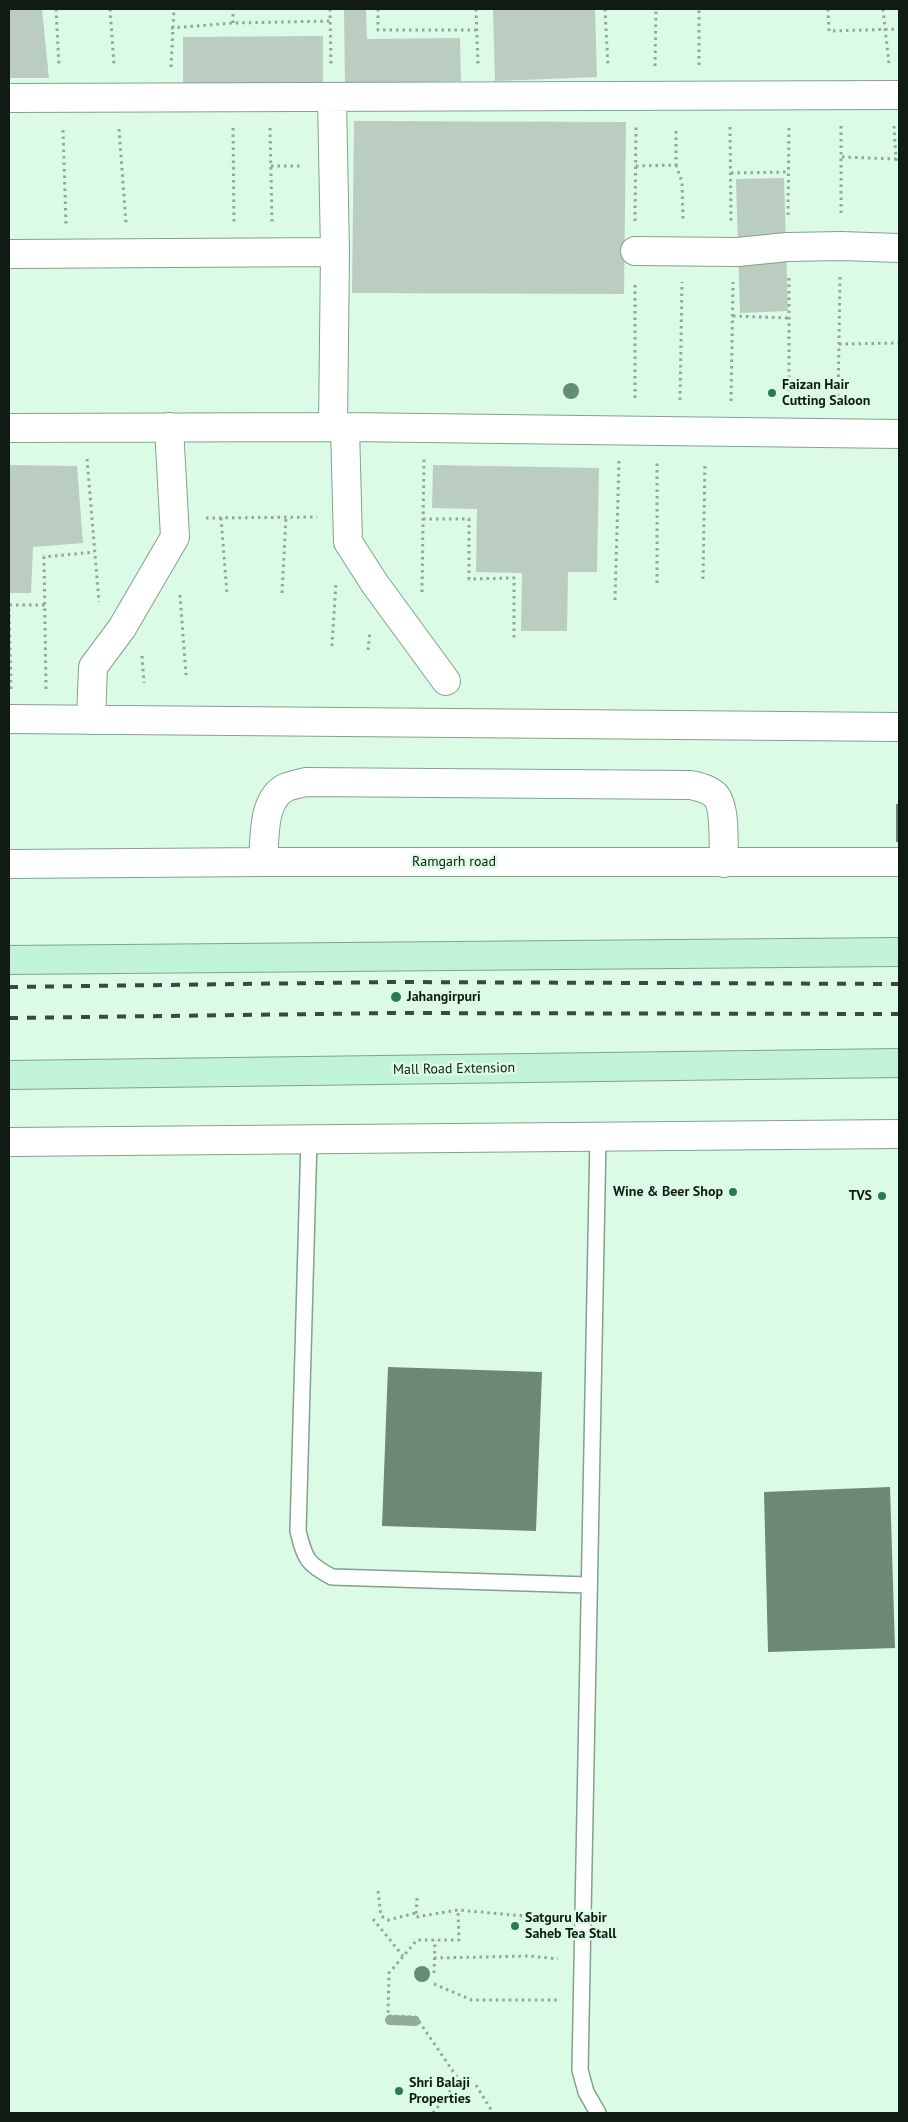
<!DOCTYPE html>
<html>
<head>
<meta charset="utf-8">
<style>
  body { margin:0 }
  #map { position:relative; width:908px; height:2122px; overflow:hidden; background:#dcfbe6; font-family:"PT Sans",sans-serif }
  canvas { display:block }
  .frame { position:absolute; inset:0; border:10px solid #101b14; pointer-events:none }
</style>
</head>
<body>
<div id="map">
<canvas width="908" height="2122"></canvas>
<div class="frame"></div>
</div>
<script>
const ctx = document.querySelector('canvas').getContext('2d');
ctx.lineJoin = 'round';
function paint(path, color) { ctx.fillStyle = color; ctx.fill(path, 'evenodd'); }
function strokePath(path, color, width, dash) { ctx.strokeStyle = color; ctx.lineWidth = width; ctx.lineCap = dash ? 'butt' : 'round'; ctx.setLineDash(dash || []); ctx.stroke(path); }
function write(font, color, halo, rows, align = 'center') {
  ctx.font = font + ' "PT Sans",sans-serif'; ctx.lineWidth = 5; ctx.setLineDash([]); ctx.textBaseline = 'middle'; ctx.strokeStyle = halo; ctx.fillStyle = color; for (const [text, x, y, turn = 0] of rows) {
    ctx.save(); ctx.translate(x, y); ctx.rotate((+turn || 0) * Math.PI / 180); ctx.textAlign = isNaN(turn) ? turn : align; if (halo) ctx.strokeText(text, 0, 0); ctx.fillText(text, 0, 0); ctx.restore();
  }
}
paint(new Path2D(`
  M 9,9 L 42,9 L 49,78 L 9,78 Z
  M 344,9 L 366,9 L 367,39 L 460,38 L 461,81 L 345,84 Z
  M 493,9 L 595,9 L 597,77 L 495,81 Z
  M 323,36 L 323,85 L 183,87 L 183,37 Z
  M 354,121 L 626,122 L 624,294 L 352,293 Z
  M 784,178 L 788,311 L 740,313 L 736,179 Z
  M 9,465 L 77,466 L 83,543 L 33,547 L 31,593 L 9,593 Z
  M 433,465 L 599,468 L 597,572 L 568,572 L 567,631 L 521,631 L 522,573 L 476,572 L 477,509 L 432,508 Z`), '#bacdc0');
strokePath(new Path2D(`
  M 390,2020 L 415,2021`), '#90ac9a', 10);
paint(new Path2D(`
  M 896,804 L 899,804 L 899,842 L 896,842 Z
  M 388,1367 L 542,1372 L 536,1531 L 382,1526 Z
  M 890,1487 L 895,1648 L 768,1652 L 764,1492 Z`), '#6d8877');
const service = new Path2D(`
  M 598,1137 L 580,2070 L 586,2092 L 598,2113
  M 309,1139 L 298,1531 C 305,1559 307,1564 332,1577 L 589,1585`);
const minor = new Path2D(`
  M 332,97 L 335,252 L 333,427
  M 9,98 L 899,95
  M 635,251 L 738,252 L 787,247 L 841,246 L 899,248
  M 9,254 L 335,252
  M 345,427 L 348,542 L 375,584 L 446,681
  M 9,428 L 345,427 L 899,434
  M 9,719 L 899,727
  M 91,720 L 93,667 L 122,628 L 175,537 L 169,427
  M 263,862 C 265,839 262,803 283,789 C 289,785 299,784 306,782 L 691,785 C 699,787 710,789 716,796 C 726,808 723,847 724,863
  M 9,864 L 263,862 L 899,862
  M 9,1142 L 899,1134`);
const secondary = new Path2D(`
  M 9,960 L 899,952
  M 9,1075 L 899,1063`);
strokePath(service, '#83a18e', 18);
strokePath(minor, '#83a18e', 30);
strokePath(secondary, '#83a18e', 30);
strokePath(new Path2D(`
  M 56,9 L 59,66
  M 110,9 L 114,65
  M 330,9 L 331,66
  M 378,9 L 378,30 L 476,30
  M 476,9 L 478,64
  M 605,9 L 608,66
  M 828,9 L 829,31 L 899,29
  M 883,9 L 889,65
  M 233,23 L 233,9
  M 171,28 L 233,23 L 331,21
  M 699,65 L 699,9
  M 655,66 L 656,9
  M 171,67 L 174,9
  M 841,126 L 841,215
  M 894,126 L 896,159 L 899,164
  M 730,127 L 731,221
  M 233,128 L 234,222
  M 270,128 L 272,222
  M 119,129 L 126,223
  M 63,130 L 66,224
  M 842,157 L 896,159
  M 676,165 L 682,182 L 683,220
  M 271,166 L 303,166
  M 636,166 L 676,165 L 676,127
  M 731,173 L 787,172
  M 788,215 L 789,126
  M 635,221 L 636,127
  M 789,278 L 789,402
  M 733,316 L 790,318
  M 839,344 L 899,343
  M 635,398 L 635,282
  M 680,400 L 682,282
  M 731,401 L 733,282
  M 838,403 L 840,276
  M 87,459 L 99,602
  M 206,518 L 317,517
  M 221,518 L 227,594
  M 423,519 L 469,519 L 469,579 L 514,578 L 514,639
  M 703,579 L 705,462
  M 657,583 L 657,462
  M 422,592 L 424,459
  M 282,593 L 286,517
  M 180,595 L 186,675
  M 615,600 L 619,461
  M 332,646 L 336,582
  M 368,650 L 370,631
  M 142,656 L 144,683
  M 11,689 L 9,605 L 45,605
  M 46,689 L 44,557 L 94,552
  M 378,1891 L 381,1916 L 388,1920 L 416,1913
  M 417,1898 L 416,1917 L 458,1910 L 557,1919
  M 373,1919 L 403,1956
  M 434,1958 L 529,1956 L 558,1959
  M 434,1973 L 435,1940
  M 434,1984 L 472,2000 L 557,2000
  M 476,2085 L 493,2113
  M 433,2113 L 459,2080 L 416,2017 L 388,2016 L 389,1973 L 417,1940 L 459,1940 L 458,1910`), '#91a899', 3, [2.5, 4]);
strokePath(service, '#fff', 15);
strokePath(minor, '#fff', 28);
strokePath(secondary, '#c1f3db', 28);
strokePath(new Path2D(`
  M 9,987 L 395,982 L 899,984
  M 9,1018 L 395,1013 L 899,1014`), '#3b4a40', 4, [9, 9]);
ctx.fillStyle = '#638e76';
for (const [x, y] of [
  [571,391],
  [422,1974]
]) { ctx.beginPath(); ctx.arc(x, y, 8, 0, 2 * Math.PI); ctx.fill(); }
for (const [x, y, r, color] of [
  [772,393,5,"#277c50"],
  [396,997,6,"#277c50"],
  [733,1192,5,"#277c50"],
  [882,1196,5,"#277c50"],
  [515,1926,5,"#277c50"],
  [399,2091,5,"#277c50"]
]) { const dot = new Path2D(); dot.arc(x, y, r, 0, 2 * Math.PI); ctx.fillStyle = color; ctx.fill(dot); strokePath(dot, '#dcfbe6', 2); }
write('bold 14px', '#101b14', '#dcfbe6', [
  ["Faizan Hair",782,385],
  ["Cutting Saloon",782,401],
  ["Jahangirpuri",407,997],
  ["Wine & Beer Shop",723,1192,"right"],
  ["TVS",872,1196,"right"],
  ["Satguru Kabir",525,1918],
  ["Saheb Tea Stall",525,1934],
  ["Shri Balaji",409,2083],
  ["Properties",409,2099]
], 'left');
write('14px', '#101b14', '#dcfbe6', [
  ["Ramgarh road",454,862],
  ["Mall Road Extension",454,1069,-1]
]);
</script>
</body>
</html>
